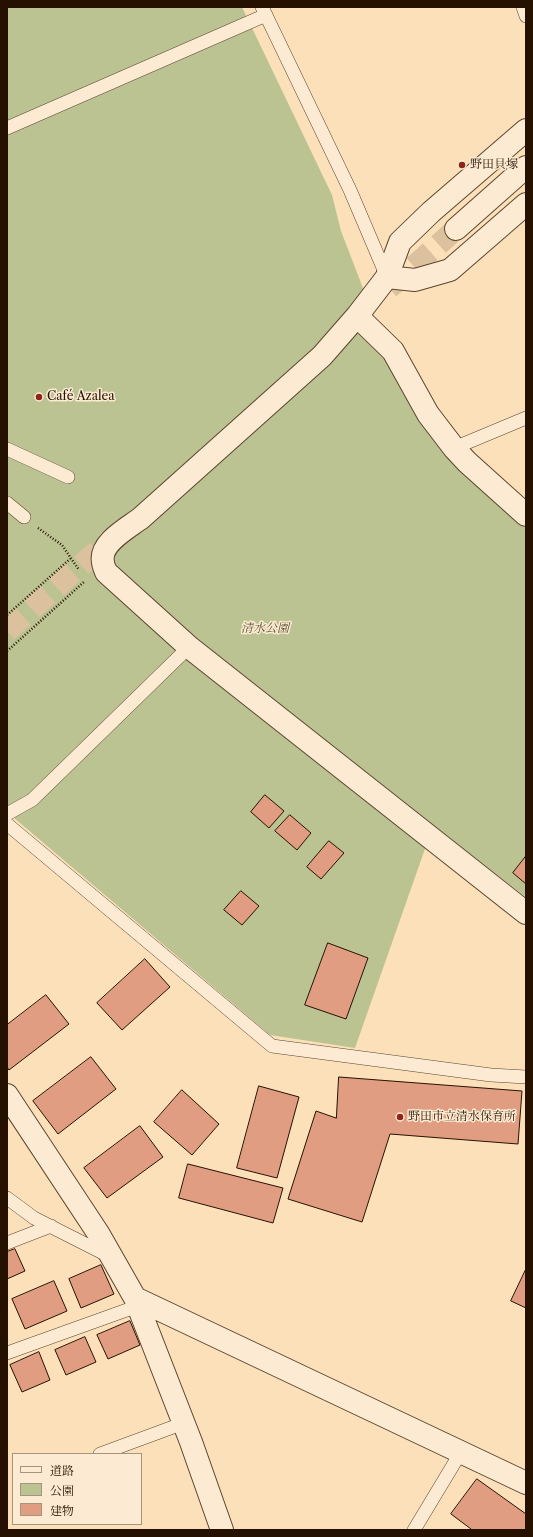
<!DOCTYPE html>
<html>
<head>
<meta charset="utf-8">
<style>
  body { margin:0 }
  #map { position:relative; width:533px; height:1537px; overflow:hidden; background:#fbe0ba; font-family:"Libre Caslon Text","Noto Serif JP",serif }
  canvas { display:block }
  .frame { position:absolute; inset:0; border:8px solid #261100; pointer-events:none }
  .legend { position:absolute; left:12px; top:1453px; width:130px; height:72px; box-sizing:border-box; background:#fcebd2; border:1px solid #a6947e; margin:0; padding:5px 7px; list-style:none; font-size:12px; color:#261100 }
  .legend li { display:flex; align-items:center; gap:8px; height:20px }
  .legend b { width:20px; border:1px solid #a6947e }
</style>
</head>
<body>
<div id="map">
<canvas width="533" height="1537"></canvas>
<div class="frame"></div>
<ul class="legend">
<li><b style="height:5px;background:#fcebd2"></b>道路</li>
<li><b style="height:11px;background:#bbc392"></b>公園</li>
<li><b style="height:11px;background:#e19d81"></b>建物</li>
</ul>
</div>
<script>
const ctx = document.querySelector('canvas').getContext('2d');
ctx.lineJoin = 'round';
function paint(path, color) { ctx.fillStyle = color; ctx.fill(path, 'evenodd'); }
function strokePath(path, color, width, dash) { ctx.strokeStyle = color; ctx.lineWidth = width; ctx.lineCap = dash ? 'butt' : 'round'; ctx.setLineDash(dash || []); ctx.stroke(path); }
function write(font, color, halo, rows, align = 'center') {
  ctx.font = font + ' "Libre Caslon Text","Noto Serif JP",serif'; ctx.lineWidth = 3; ctx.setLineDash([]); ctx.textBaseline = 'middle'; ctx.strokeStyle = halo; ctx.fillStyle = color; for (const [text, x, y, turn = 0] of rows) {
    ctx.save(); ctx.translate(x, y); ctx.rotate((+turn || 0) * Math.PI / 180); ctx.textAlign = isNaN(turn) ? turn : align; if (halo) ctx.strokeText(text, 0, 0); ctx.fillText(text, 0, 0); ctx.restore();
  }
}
paint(new Path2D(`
  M 7,7 L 242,7 L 332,195 L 341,231 L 401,387 L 526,525 L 526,897 L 433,826 L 355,1048 L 270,1035 L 7,812 Z`), '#bbc392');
const building = new Path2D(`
  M 265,795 L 284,811 L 269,828 L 251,812 Z
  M 290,815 L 311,833 L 297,850 L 275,831 Z
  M 329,841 L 344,853 L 321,879 L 307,867 Z
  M 526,856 L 526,884 L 513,873 Z
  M 241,891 L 259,906 L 242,925 L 224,910 Z
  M 328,943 L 368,958 L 346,1019 L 305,1005 Z
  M 145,959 L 170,987 L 122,1030 L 97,1003 Z
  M 46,995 L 69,1024 L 9,1070 L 7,1067 L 7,1025 Z
  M 91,1057 L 116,1089 L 58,1134 L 33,1101 Z
  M 339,1077 L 522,1091 L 518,1144 L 390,1134 L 362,1222 L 288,1199 L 316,1111 L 336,1118 Z
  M 259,1086 L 299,1097 L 277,1178 L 237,1168 Z
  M 182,1090 L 219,1124 L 192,1155 L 154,1122 Z
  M 140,1126 L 163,1157 L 107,1198 L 84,1168 Z
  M 188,1164 L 283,1188 L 273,1223 L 179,1198 Z
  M 15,1249 L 25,1271 L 7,1279 L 7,1252 Z
  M 101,1265 L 114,1294 L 81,1308 L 69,1279 Z
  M 526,1269 L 526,1308 L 511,1301 Z
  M 54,1281 L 67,1311 L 25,1329 L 12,1299 Z
  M 130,1321 L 140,1345 L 108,1359 L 97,1335 Z
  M 85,1337 L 96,1362 L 66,1375 L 55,1350 Z
  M 39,1352 L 50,1380 L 22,1392 L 10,1365 Z
  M 477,1479 L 526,1514 L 526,1530 L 470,1530 L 471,1529 L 451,1514 Z`);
paint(building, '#e19d81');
strokePath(building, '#261100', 1);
strokePath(new Path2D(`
  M 389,288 L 456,229
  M 7,631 L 114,536`), '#dbc19e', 22, [22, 11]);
const service = new Path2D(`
  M 262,7 L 350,190 L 387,277
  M 523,7 L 526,16
  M 7,128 L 266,15
  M 454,448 L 526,418
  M 7,449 L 68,477
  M 7,503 L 24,517
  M 7,814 L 32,800 L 189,647
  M 7,824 L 272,1046 L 491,1075 L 526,1077
  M 7,1198 L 34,1218 L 109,1256
  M 7,1243 L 51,1226
  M 7,1353 L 138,1306
  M 100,1454 L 184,1423
  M 414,1530 L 461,1452`);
const minor = new Path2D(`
  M 387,277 L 357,316 L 322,356 L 141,518 C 128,528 99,543 103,562 C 103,565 105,569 106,572 L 189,647 L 526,913
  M 357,316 L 393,351 L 428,414 L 454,448 L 467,462 L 526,515
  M 7,1095 L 98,1233 L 135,1298 L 191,1442 L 222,1530
  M 135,1298 L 526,1483`);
const tertiary = new Path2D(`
  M 526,130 L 431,212 L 400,242 L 387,277 L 415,280 L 450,270 L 526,204
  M 456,229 L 526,167`);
strokePath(service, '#5b452e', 14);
strokePath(minor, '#5b452e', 24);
strokePath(tertiary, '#5b452e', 24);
strokePath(new Path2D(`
  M 38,528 L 62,545 L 79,570
  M 7,615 L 70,559
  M 7,651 L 84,582`), '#261100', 2.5, [1, 2]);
strokePath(service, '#fcebd2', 13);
strokePath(minor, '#fcebd2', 22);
strokePath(tertiary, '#fcebd2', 22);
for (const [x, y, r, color] of [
  [462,165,4,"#8f2418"],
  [39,397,4,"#8f2418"],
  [400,1117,4,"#8f2418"]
]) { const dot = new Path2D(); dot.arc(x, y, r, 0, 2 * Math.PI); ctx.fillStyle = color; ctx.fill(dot); strokePath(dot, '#fcebd2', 1.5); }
write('12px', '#261100', '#fcebd2', [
  ["野田貝塚",470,165],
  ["Café Azalea",47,397],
  ["野田市立清水保育所",408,1117]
], 'left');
write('italic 12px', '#5a4f33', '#fcebd2', [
  ["清水公園",265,629]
]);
</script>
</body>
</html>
